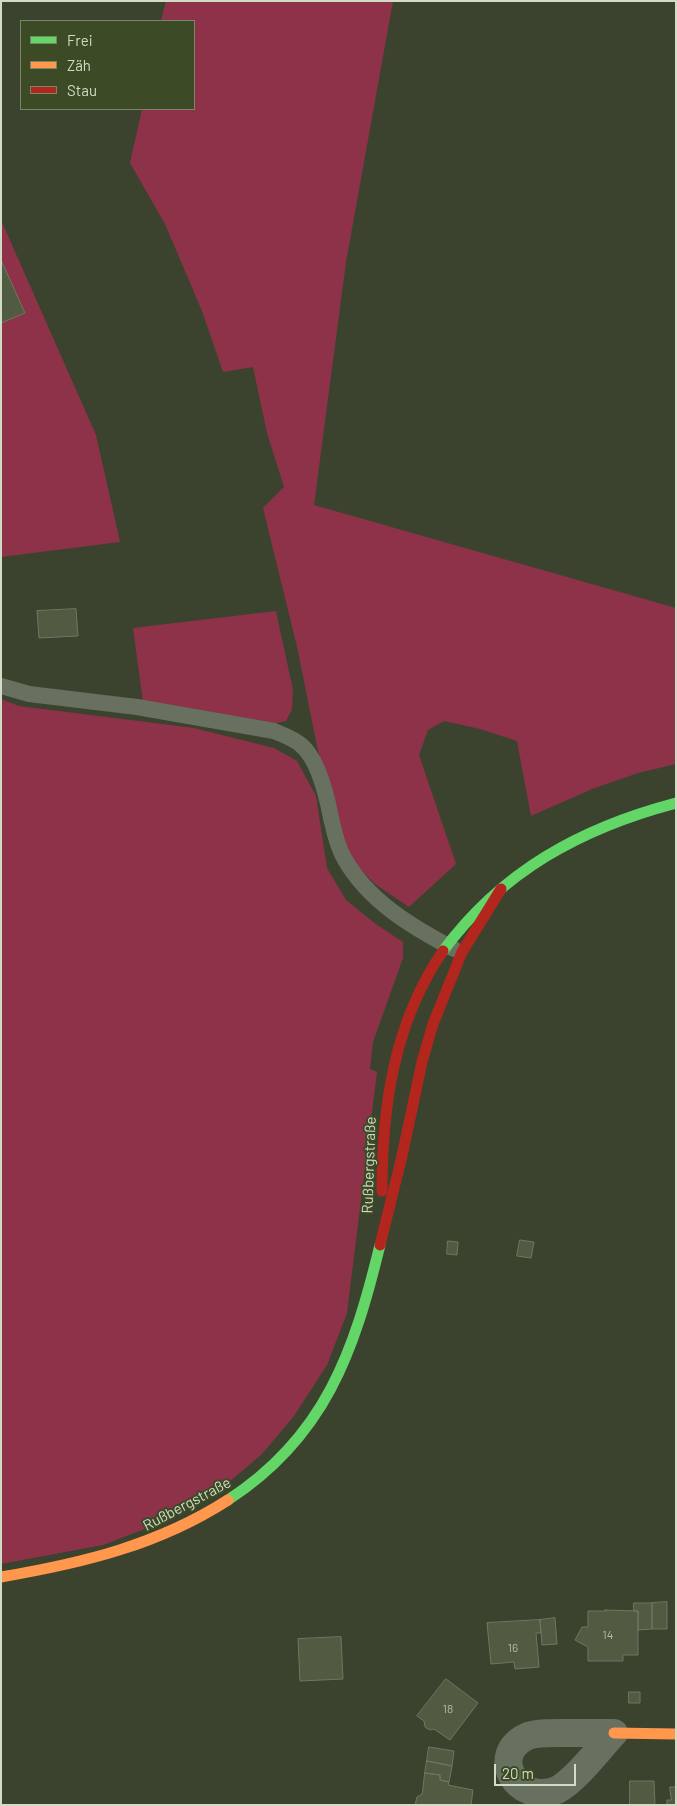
<!DOCTYPE html>
<html>
<head>
<meta charset="utf-8">
<style>
  body { margin:0 }
  #map { position:relative; width:677px; height:1806px; overflow:hidden; background:#3b432e; font-family:Barlow,sans-serif }
  canvas { display:block }
  .frame { position:absolute; inset:0; border:2px solid #d1dbc6; pointer-events:none }
  .legend { position:absolute; left:20px; top:20px; width:175px; height:90px; box-sizing:border-box; background:#3c4b26; border:1px solid #788566; margin:0; padding:6px 9px; list-style:none; font-size:15px; color:#d1dbc6 }
  .legend li { display:flex; align-items:center; gap:10px; height:25px }
  .legend b { width:25px; border:1px solid #788566 }
  .scale { position:absolute; left:494px; top:1764px; width:82px; height:22px; box-sizing:border-box; border:2px solid #d1dbc6; border-top:0; padding-left:6px; font-size:15px; line-height:18px; white-space:nowrap; color:#d1dbc6; -webkit-text-stroke:4px #3c4b26; paint-order:stroke }
</style>
</head>
<body>
<div id="map">
<canvas width="677" height="1806"></canvas>
<div class="frame"></div>
<ul class="legend">
<li><b style="height:6px;background:#63d668"></b>Frei</li>
<li><b style="height:6px;background:#ff974d"></b>Zäh</li>
<li><b style="height:6px;background:#b3261e"></b>Stau</li>
</ul>
<div class="scale">20 m</div>
</div>
<script>
const ctx = document.querySelector('canvas').getContext('2d');
ctx.lineJoin = 'round';
function paint(path, color) { ctx.fillStyle = color; ctx.fill(path, 'evenodd'); }
function strokePath(path, color, width, dash) { ctx.strokeStyle = color; ctx.lineWidth = width; ctx.lineCap = dash ? 'butt' : 'round'; ctx.setLineDash(dash || []); ctx.stroke(path); }
function write(font, color, halo, rows, align = 'center') {
  ctx.font = font + ' Barlow,sans-serif'; ctx.lineWidth = 4; ctx.setLineDash([]); ctx.textBaseline = 'middle'; ctx.strokeStyle = halo; ctx.fillStyle = color; for (const [text, x, y, turn = 0] of rows) {
    ctx.save(); ctx.translate(x, y); ctx.rotate((+turn || 0) * Math.PI / 180); ctx.textAlign = isNaN(turn) ? turn : align; if (halo) ctx.strokeText(text, 0, 0); ctx.fillText(text, 0, 0); ctx.restore();
  }
}
paint(new Path2D(`
  M 166,1 L 393,1 L 346,262 L 314,505 L 676,608 L 676,764 L 638,773 L 592,789 L 531,816 L 517,741 L 480,729 L 444,721 L 428,730 L 419,755 L 456,864 L 409,907 L 375,884 L 347,856 L 335,820 L 317,746 L 298,651 L 263,508 L 284,487 L 267,433 L 253,367 L 223,372 L 202,311 L 165,224 L 130,163 L 142,109 L 194,109 L 194,21 L 161,21 Z
  M 1,220 L 96,435 L 120,542 L 1,557 Z
  M 276,611 L 293,690 L 292,709 L 286,721 L 272,724 L 143,702 L 133,628 Z
  M 1,699 L 19,706 L 194,728 L 274,748 L 297,761 L 316,796 L 327,868 L 346,900 L 377,925 L 403,942 L 403,958 L 373,1042 L 370,1069 L 377,1072 L 347,1313 L 327,1365 L 294,1416 L 262,1454 L 216,1493 L 155,1525 L 103,1545 L 1,1564 Z`), '#8e324a');
const building = new Path2D(`
  M 1,260 L 25,313 L 1,323 Z
  M 76,609 L 78,636 L 39,638 L 37,611 Z
  M 520,1240 L 534,1242 L 531,1258 L 517,1256 Z
  M 448,1241 L 458,1242 L 457,1255 L 447,1254 Z
  M 667,1602 L 667,1629 L 652,1629 L 652,1603 Z
  M 634,1603 L 652,1603 L 652,1629 L 638,1630 L 638,1611 L 634,1611 Z
  M 605,1610 L 638,1611 L 638,1655 L 623,1655 L 623,1661 L 588,1661 L 588,1647 L 575,1640 L 582,1627 L 588,1627 L 588,1611 L 606,1611 Z
  M 555,1618 L 557,1644 L 542,1645 L 540,1620 Z
  M 540,1620 L 541,1633 L 536,1633 L 539,1667 L 515,1669 L 514,1662 L 491,1664 L 487,1623 Z
  M 341,1637 L 343,1679 L 300,1681 L 298,1639 Z
  M 446,1679 L 478,1703 L 450,1740 L 434,1729 L 430,1730 L 425,1727 L 424,1721 L 417,1716 Z
  M 629,1692 L 640,1692 L 640,1703 L 629,1703 Z
  M 429,1747 L 454,1751 L 452,1766 L 427,1761 Z
  M 427,1761 L 452,1766 L 449,1782 L 440,1780 L 440,1775 L 425,1773 Z
  M 425,1773 L 440,1775 L 440,1780 L 449,1782 L 448,1785 L 473,1790 L 471,1805 L 415,1805 L 417,1797 L 422,1794 Z
  M 630,1781 L 654,1781 L 655,1805 L 630,1805 Z
  M 670,1787 L 676,1787 L 676,1805 L 667,1805 L 667,1800 L 671,1800 Z`);
paint(building, '#515b41');
strokePath(building, '#6f7765', 1);
strokePath(new Path2D(`
  M 1,686 L 29,694 L 137,707 L 274,731 C 283,735 293,738 301,745 C 318,759 327,797 331,818 C 334,831 337,846 344,858 C 368,901 412,927 454,949`), '#68705f', 16);
strokePath(new Path2D(`
  M 567,1733 L 614,1733 C 599,1749 575,1781 557,1790 C 517,1806 487,1754 528,1736 C 537,1732 557,1733 567,1733 Z`), '#68705f', 28);
strokePath(new Path2D(`
  M 443,951 C 502,871 581,828 676,803
  M 228,1500 C 325,1437 354,1352 380,1245`), '#63d668', 11);
strokePath(new Path2D(`
  M 1,1577 C 83,1563 158,1545 228,1500
  M 614,1733 L 676,1734`), '#ff974d', 11);
strokePath(new Path2D(`
  M 382,1191 C 382,1107 394,1022 443,951
  M 380,1245 L 402,1156 L 422,1062 L 433,1024 L 462,952 L 501,889`), '#b3261e', 11);
write('12px', '#b1bba5', null, [
  ["14",608,1635],
  ["16",513,1648],
  ["18",448,1709]
]);
write('15px', '#d1dbc6', '#3c4b26', [
  ["Rußbergstraße",369,1165,-88],
  ["Rußbergstraße",187,1504,-28]
]);
</script>
</body>
</html>
